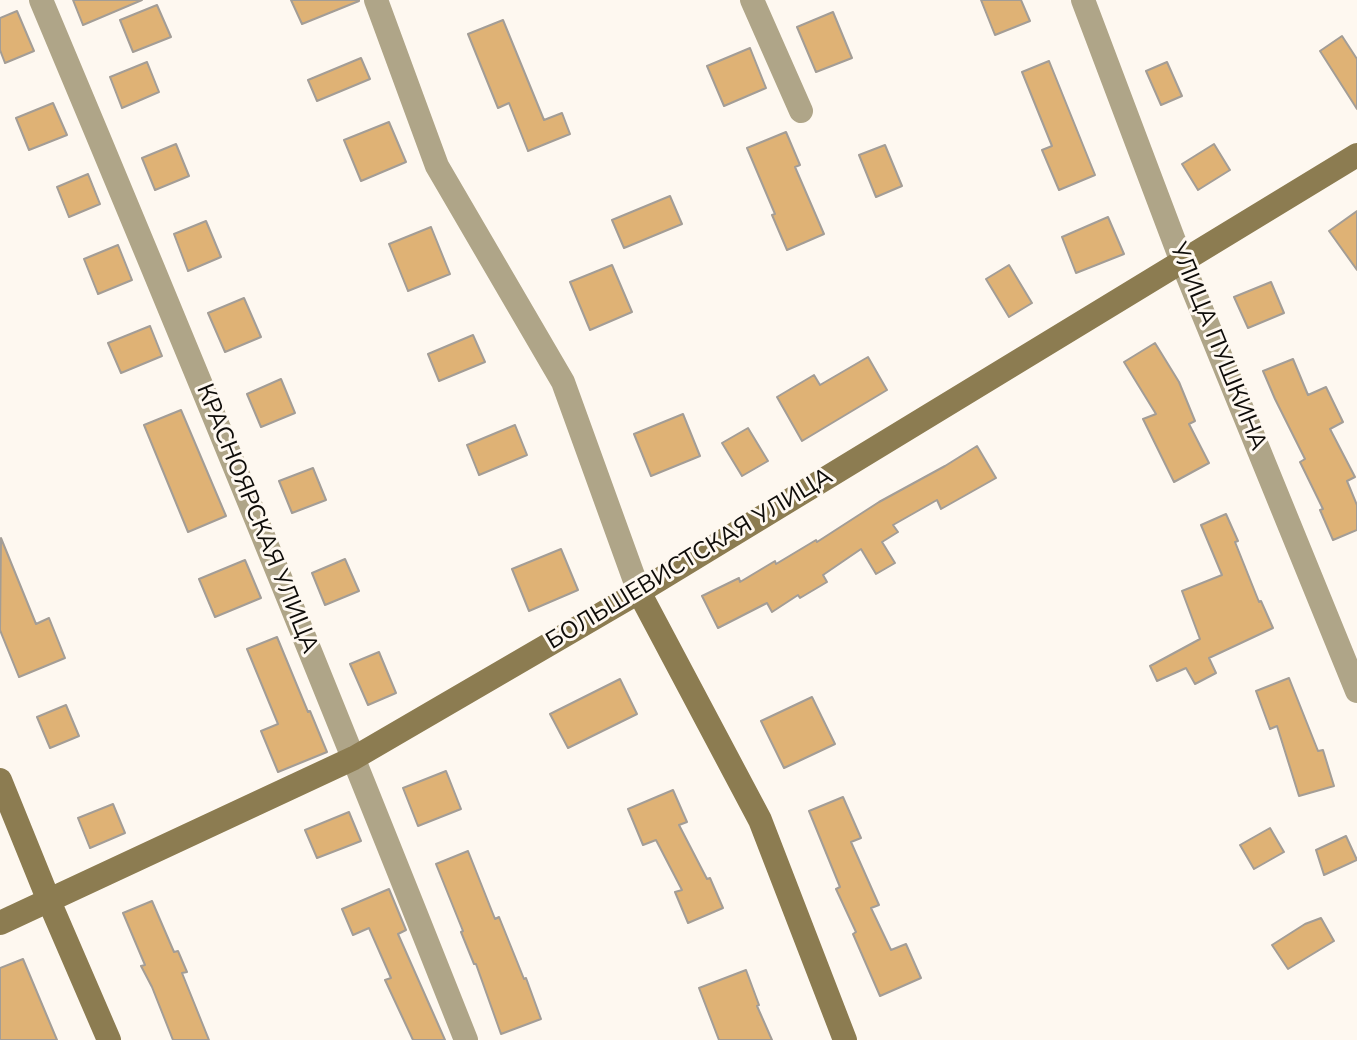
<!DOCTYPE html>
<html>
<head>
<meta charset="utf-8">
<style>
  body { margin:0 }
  canvas { display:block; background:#fef8f0 }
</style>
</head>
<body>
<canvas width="1357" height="1040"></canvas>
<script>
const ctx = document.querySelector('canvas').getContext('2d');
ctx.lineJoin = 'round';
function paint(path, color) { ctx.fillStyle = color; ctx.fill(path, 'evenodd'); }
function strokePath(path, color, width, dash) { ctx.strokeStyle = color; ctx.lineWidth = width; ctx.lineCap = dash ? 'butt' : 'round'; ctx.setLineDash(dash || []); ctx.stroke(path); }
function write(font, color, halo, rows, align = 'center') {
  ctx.font = font + ' "Nunito Sans",sans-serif'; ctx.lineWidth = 6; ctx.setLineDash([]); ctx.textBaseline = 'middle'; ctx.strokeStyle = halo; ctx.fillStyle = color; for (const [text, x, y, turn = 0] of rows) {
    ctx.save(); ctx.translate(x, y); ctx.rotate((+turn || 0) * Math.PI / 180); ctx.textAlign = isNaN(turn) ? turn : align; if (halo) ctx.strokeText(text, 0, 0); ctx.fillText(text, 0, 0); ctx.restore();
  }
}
const building = new Path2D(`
  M 73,0 L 142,0 L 83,25 Z
  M 291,0 L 359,0 L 359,1 L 302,24 Z
  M 981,0 L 1021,0 L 1030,21 L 995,35 Z
  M 157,5 L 171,37 L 133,52 L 120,20 Z
  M 17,11 L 34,51 L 5,63 L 0,50 L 0,18 Z
  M 833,12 L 852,58 L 816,72 L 797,27 Z
  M 503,20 L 544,120 L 562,113 L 570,134 L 528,151 L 509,103 L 498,108 L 468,34 Z
  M 1342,36 L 1357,59 L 1357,109 L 1320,51 Z
  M 750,48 L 766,88 L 724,106 L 707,66 Z
  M 361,58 L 370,79 L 317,101 L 308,80 Z
  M 1049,61 L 1095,175 L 1059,190 L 1042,150 L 1052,146 L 1022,72 Z
  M 147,62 L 159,92 L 122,108 L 110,77 Z
  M 1167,62 L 1182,96 L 1161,105 L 1146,71 Z
  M 53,103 L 67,135 L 29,150 L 16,118 Z
  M 389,122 L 406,162 L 361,181 L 344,140 Z
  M 786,132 L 800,165 L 795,167 L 824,234 L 787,250 L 772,215 L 775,214 L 747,148 Z
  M 176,144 L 189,176 L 155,190 L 142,158 Z
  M 1214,144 L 1230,170 L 1198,190 L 1182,164 Z
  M 885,145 L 902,186 L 876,197 L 859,155 Z
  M 88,174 L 100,204 L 69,217 L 57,187 Z
  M 670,196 L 682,224 L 624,248 L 612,220 Z
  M 1357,211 L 1357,270 L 1329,231 Z
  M 1108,217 L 1124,254 L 1076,273 L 1062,237 Z
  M 206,221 L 221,257 L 188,271 L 174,234 Z
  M 431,227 L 450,274 L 408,291 L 389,244 Z
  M 118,245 L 132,280 L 98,294 L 84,259 Z
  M 612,265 L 632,312 L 590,330 L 570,282 Z
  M 1009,265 L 1032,303 L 1009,317 L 986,279 Z
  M 1271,282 L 1284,313 L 1248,328 L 1234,297 Z
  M 244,298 L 261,337 L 225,352 L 208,313 Z
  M 150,326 L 162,356 L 121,373 L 108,343 Z
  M 473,335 L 485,362 L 439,381 L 428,354 Z
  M 1155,343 L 1179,382 L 1195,421 L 1189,424 L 1209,463 L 1174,482 L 1143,419 L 1156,414 L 1124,362 Z
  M 868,357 L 887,390 L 802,441 L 777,397 L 814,375 L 820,385 Z
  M 1293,359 L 1308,395 L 1326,387 L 1343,422 L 1330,429 L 1355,477 L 1347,481 L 1357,505 L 1357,530 L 1333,540 L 1320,510 L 1323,509 L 1300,462 L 1305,459 L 1275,399 L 1263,371 Z
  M 281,379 L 295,413 L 261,427 L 247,394 Z
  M 181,410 L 226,516 L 188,532 L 144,425 Z
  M 683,414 L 700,456 L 651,476 L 634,434 Z
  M 515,425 L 527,455 L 479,475 L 467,445 Z
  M 748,428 L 768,461 L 742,476 L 722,443 Z
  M 977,446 L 996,478 L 941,509 L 937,500 L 893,525 L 898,532 L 882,542 L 895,563 L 876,574 L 861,549 L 823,575 L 827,582 L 800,598 L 798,595 L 772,612 L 767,603 L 718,628 L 702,596 L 739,578 L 740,582 L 775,561 L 776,564 L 816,540 L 817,542 L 879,502 L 945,466 Z
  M 313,468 L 326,500 L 292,513 L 279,481 Z
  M 1226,514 L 1238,541 L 1235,542 L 1259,602 L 1261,601 L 1273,628 L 1209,658 L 1216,673 L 1195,684 L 1186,668 L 1157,681 L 1150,666 L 1200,639 L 1182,591 L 1222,575 L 1201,525 Z
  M 1,538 L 36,624 L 49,618 L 65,658 L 19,677 L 0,630 Z
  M 561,549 L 578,590 L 529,611 L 512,569 Z
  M 345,559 L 359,591 L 325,605 L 312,573 Z
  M 245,560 L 261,598 L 215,617 L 199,579 Z
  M 277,637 L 308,712 L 310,711 L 327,752 L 278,772 L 261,731 L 278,724 L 247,649 Z
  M 379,652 L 396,693 L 368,705 L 350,664 Z
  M 1289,678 L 1318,751 L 1323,750 L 1334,786 L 1299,796 L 1277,726 L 1270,729 L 1256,691 Z
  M 620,679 L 637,714 L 568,748 L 550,714 Z
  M 812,697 L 835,744 L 784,768 L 761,721 Z
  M 66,705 L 79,736 L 50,748 L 37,717 Z
  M 446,771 L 461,809 L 418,826 L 403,788 Z
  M 673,790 L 687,822 L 679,825 L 707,879 L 710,878 L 723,908 L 688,923 L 675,892 L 682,890 L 656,840 L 643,845 L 628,809 Z
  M 843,797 L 861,838 L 851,842 L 879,905 L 871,908 L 891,950 L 906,944 L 921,978 L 880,996 L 853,934 L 856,932 L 836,889 L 840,887 L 809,811 Z
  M 113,804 L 125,833 L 90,848 L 78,818 Z
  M 349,812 L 361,841 L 317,858 L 305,830 Z
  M 1270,828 L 1284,852 L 1254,869 L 1240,845 Z
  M 1346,836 L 1357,860 L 1324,875 L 1316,850 Z
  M 468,851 L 495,919 L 499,917 L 524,979 L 526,978 L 541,1019 L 501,1034 L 476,964 L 474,964 L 461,932 L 463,931 L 436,864 Z
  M 389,889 L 406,930 L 398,934 L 445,1040 L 413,1040 L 385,980 L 391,978 L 369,928 L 353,935 L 342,909 Z
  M 152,901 L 174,952 L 178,951 L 187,972 L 182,973 L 209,1040 L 173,1040 L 152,987 L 141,966 L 145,965 L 123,913 Z
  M 1321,918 L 1334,941 L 1288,969 L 1272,945 L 1305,924 Z
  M 23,959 L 57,1040 L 0,1040 L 0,968 Z
  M 746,970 L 759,1005 L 757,1006 L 772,1040 L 719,1040 L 699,988 Z`);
paint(building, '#dfb275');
strokePath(building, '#a39d96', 2);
strokePath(new Path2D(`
  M 41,0 C 186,345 328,692 466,1040
  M 376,0 L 437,166 L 563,382 L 639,592
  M 752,0 L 801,111
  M 1083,0 L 1182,262 L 1357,691`), '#afa588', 24);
strokePath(new Path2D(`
  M 639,592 L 760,820 L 845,1040
  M 0,780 L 49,901 L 109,1040
  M 0,923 L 354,758 L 639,592 L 1357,155`), '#8c7c51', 24);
write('24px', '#0e0c09', '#fef8f0', [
  ["УЛИЦА ПУШКИНА",1217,347,68],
  ["КРАСНОЯРСКАЯ УЛИЦА",256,519,68],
  ["БОЛЬШЕВИСТСКАЯ УЛИЦА",690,560,-31]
]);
</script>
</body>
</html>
